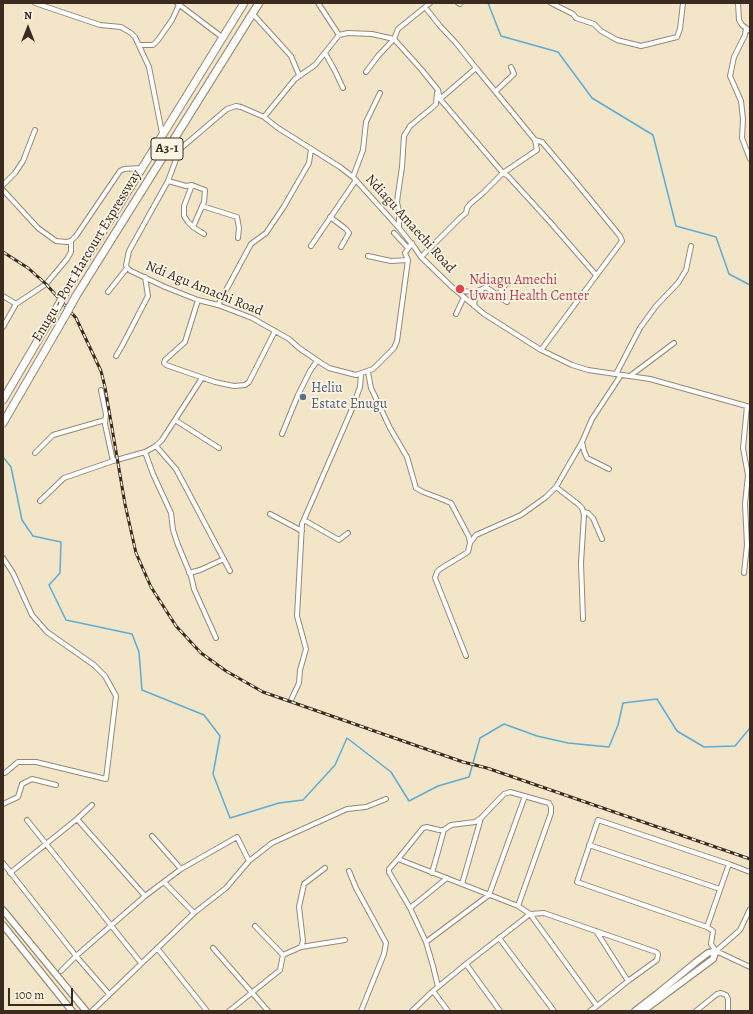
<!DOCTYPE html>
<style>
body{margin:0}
#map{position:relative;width:753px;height:1014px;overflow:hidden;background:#f3e5c8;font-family:Alegreya,serif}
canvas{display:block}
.frame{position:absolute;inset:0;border:4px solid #3b2a1e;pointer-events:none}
.north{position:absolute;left:8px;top:8px;width:40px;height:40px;-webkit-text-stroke:3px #fcf5e5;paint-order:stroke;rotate:0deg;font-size:11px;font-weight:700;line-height:16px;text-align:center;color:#3b2a1e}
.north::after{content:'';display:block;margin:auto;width:14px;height:18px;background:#3b2a1e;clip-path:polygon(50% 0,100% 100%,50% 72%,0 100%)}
.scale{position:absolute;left:8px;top:988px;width:65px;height:18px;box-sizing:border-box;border:2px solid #3b2a1e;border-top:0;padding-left:5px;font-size:12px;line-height:14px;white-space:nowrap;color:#3b2a1e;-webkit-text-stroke:3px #fcf5e5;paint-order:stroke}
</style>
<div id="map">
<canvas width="753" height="1014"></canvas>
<div class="frame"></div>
<div class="north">N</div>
<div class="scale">100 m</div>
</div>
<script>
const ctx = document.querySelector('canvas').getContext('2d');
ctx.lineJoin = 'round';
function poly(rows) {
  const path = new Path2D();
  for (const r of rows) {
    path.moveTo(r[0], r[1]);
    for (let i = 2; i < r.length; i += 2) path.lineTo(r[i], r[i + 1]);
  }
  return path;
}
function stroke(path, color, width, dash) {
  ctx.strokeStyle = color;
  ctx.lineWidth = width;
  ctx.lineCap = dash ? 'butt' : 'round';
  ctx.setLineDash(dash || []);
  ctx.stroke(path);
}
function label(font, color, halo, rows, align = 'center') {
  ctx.font = font + ' Alegreya,serif';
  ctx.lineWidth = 3.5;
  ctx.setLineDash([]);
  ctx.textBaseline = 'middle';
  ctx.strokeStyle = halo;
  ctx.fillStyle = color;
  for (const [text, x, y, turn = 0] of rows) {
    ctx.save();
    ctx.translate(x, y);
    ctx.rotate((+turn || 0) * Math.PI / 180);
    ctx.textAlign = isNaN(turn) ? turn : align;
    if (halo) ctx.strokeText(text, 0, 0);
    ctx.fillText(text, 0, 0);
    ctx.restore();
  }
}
stroke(poly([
 [488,3,501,36,558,52,592,98,653,135,676,226,716,237,729,274,750,285],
 [3,457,11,467,22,520,33,536,61,542,60,573,49,585,66,620,132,634,139,652,142,690,204,715,220,736,213,774,230,818,279,803,303,800,335,765,347,738,391,772,409,801,438,786,469,777,480,738,504,724,537,736,568,743,609,747,618,725,623,703,657,699,677,731,704,747,735,746,750,728]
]), '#5badd6', 1.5);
const street = poly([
 [35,3,100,25,121,27,131,33,135,37,149,67,162,133],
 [177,3,222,37],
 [318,3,339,35,348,33,372,34,394,39,421,69,438,90,440,99,503,173,508,176,550,222,596,275],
 [458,3,460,4],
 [551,3,573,14,576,18,594,24,601,31,617,40,641,46,677,37,680,29,683,3],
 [738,3,739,20,742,25,750,31],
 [425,7,440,26,456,43,476,68],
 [252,13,291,56,299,75],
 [746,28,745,35,734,57,730,76,741,101,743,119,742,138,750,159],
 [140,45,153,45,158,40,172,20,179,5],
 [325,53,335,71,343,88],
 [366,72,378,56,394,39,398,29,430,3],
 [496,91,514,74,511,67],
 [440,99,476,68,535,140,542,142,575,181,620,236,622,241,541,350],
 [264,117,295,79,315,65,339,35],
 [353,177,363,150,366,122,380,93],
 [168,181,186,186,192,185,184,206,184,216,188,222,193,227,204,234],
 [3,185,15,173,23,161,35,130],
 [192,185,205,190,204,202,193,227],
 [3,190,38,228,56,241,67,242,71,241,76,236,120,171,124,169,142,168],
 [202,206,237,217,239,228,238,238],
 [330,217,346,229,349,233,341,247],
 [399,228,399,212,397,202,398,194,402,167,404,136,410,126,433,107,436,104,437,93],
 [394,233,408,248],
 [412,243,405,253,408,260,397,341,394,348,373,369,356,375,329,368,321,363,299,348,289,339,252,318,218,305,198,300,165,287,131,271,127,268,126,265,129,251,168,181,180,149,227,109,236,106,241,107,264,117,278,128,340,167,353,177,399,228,415,248,421,257,452,287,484,314,541,350,572,365,588,370,650,379,750,407],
 [311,246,356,180],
 [368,256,391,261,408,260],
 [421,257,461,217,466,213,467,208,470,204,483,193,503,173,537,150,535,140],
 [486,287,489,282],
 [456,289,461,291,476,292,486,287,507,302],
 [108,292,127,268],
 [498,295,508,281],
 [3,296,16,304,46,284,67,259,71,252,71,241],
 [198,300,185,342,165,360,164,363,166,365,215,382,234,386,245,385,249,382,275,331],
 [218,305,251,244,266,233,283,208,309,163,311,149],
 [474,306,476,292],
 [456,314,464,297],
 [3,327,16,304],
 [116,356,122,346,148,296,145,277],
 [368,372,371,388,390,428,407,457,416,488,423,492,439,498,451,503,469,537,470,543,468,552,440,569,437,572,435,578,466,656],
 [616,374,640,328,656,306,678,283,686,270,691,246],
 [630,376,674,343],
 [202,378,162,440,156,446,145,452,153,474,171,513,173,530,178,545,191,576,194,589,216,638],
 [101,390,106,414,105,424,113,461],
 [175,420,219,448],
 [282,434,298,395,310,371,317,361],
 [582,442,584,451,587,458,609,469],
 [156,446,176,469,230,571],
 [35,453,53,435,105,420],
 [556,487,578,504,582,508,584,515,581,563,583,619],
 [40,501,64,478,113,461,145,452],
 [584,512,588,513,593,518,602,539],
 [270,514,302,531],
 [304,520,339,540,348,533],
 [470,543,476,535,521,515,546,497,556,487,582,442,592,419,621,375],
 [3,558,13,573,32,615,47,632,94,665,105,676,116,696,106,779,36,762,18,762,5,773,3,773],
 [189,573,200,570,224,559],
 [744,573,747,545,745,504,748,475,743,448,747,406],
 [291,700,299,683,300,670,306,649,297,616,302,524,352,409,360,387,361,374],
 [3,804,18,797,22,784,32,779,56,785],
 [77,819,145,896],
 [27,820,141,963],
 [152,836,181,869],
 [589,845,720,889],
 [398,859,389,869,389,872,410,908,426,942,433,966,438,987],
 [3,863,76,956,109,994],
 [729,864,707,927,577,882,598,820,729,864,750,872],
 [349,871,356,888,386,943,384,954,361,1011],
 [10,873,77,819,92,805],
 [432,873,444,830],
 [164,882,194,913],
 [462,884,481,818],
 [410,908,447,878],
 [255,926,283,955],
 [707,927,713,931,711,944,716,951,750,967],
 [596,931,628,981],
 [499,938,554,1011],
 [426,942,489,895,525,796],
 [301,947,345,940],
 [157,948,207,1011],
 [213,948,268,1011],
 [716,951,740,930,750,909],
 [466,964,530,914,518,906,398,859,423,828,427,827,439,830,444,830,451,825,475,822,481,818,504,794,510,792,549,803,551,807,551,813,518,906],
 [61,971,76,956,145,896,181,869,237,837,249,861],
 [433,991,448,1011],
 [92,1011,194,913,226,888,249,861,272,843,347,809,366,807,386,799],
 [229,1011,280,970,283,955,301,947,303,941,299,907,304,884,325,868],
 [412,1011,433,991,466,964,500,1011],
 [590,1011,597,1006,628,981,657,960,658,954,656,952,544,913,530,914,597,1006],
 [696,1011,717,994,721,993,726,995,728,999,728,1011]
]);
const secondary = poly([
 [3,910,86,1011],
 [3,925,72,1011],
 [635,1011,657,994,696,962,708,953,716,951],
 [643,1011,713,959,716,951]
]);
const highway = poly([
 [68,288,244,3],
 [76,296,259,3],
 [3,400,58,306],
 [3,423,65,316]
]);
stroke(street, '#978873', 6);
stroke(secondary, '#978873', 8);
stroke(highway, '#978873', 9);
stroke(street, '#fff', 4);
stroke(secondary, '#fff', 5.5);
stroke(highway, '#fff', 7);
const rail = poly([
 [3,252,28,268,46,284,76,318,101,371,105,387,125,504,136,553,151,587,176,626,201,653,226,671,263,692,463,762,487,768,750,859]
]);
stroke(rail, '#3b2a1e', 3);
stroke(rail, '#fcf5e5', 1.5, [4.5]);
const highwayBridge = poly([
 [58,306,68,288],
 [65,316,76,296]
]);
stroke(highwayBridge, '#978873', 9, []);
stroke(highwayBridge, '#fff', 7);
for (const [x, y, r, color] of [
 [460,289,5,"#e0444e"],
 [303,397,4,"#5c6f8a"]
]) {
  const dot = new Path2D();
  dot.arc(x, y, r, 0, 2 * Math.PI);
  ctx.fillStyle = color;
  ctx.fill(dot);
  stroke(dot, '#fcf5e5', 1.5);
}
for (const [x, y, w] of [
 [167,149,32]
]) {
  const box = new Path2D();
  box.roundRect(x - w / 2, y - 11, w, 22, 3);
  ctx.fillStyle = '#fcf5e5';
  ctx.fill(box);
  stroke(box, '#3b2a1e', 1);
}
label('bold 13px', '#3b2a1e', null, [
 ["A3-1",167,149]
]);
label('14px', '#3b2a1e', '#fcf5e5', [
 ["Ndiagu Amaechi Road",410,224,48],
 ["Enugu - Port Harcourt Expressway",87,256,-59],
 ["Ndi Agu Amachi Road",204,289,22]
]);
label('14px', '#be3a42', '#fcf5e5', [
 ["Ndiagu Amechi",469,281],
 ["Uwani Health Center",469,297]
], 'left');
label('14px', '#4e5e75', '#fcf5e5', [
 ["Heliu",311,389],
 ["Estate Enugu",311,405]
], 'left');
</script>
